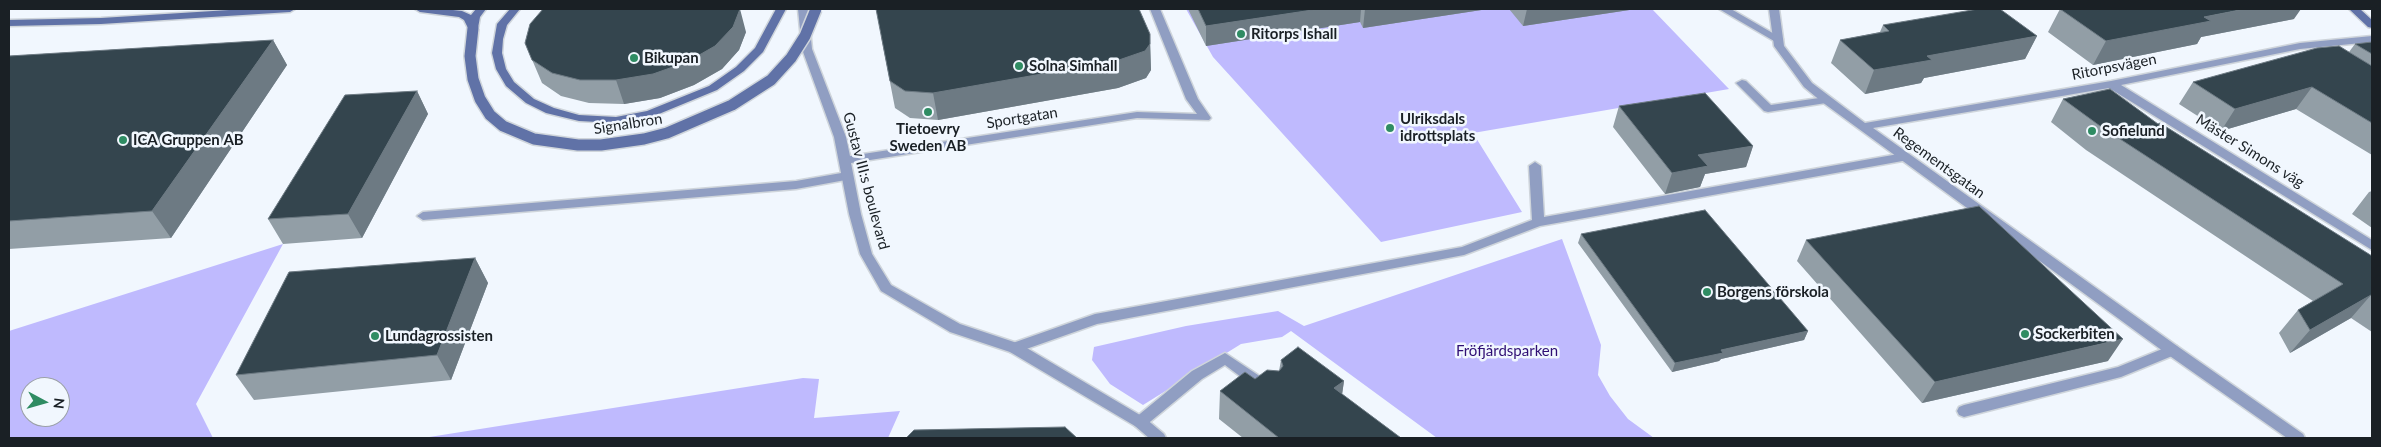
<!DOCTYPE html>
<meta charset="utf-8">
<style>
body{margin:0}
#map{position:relative;width:2381px;height:447px;overflow:hidden;background:#f1f7fe;font-family:Lato,sans-serif}
canvas{display:block}
.frame{position:absolute;inset:0;border:10px solid #1a2025;pointer-events:none}
.north{position:absolute;left:20px;top:377px;width:50px;height:50px;box-sizing:border-box;background:#f1f7fe;border:1px solid #9ba1a7;border-radius:50%;rotate:96deg;font-size:14px;font-weight:700;line-height:20px;text-align:center;color:#1a2025}
.north::after{content:'';display:block;margin:auto;width:18px;height:22px;background:#2f8c63;clip-path:polygon(50% 0,100% 100%,50% 72%,0 100%)}
</style>
<div id="map">
<canvas width="2381" height="447"></canvas>
<div class="frame"></div>
<div class="north">N</div>
</div>
<script>
const ctx = document.querySelector('canvas').getContext('2d');
ctx.lineJoin = 'round';
function paint(path, color) {
  ctx.fillStyle = color;
  ctx.fill(path, 'evenodd');
}
function poly(rows) {
  const path = new Path2D();
  for (const r of rows) {
    path.moveTo(r[0], r[1]);
    for (let i = 2; i < r.length; i += 2) path.lineTo(r[i], r[i + 1]);
  }
  return path;
}
function stroke(path, color, width, dash) {
  ctx.strokeStyle = color;
  ctx.lineWidth = width;
  ctx.lineCap = dash ? 'butt' : 'round';
  ctx.setLineDash(dash || []);
  ctx.stroke(path);
}
function label(font, color, halo, rows, align = 'center') {
  ctx.font = font + ' Lato,sans-serif';
  ctx.lineWidth = 5;
  ctx.setLineDash([]);
  ctx.textBaseline = 'middle';
  ctx.strokeStyle = halo;
  ctx.fillStyle = color;
  for (const [text, x, y, turn = 0] of rows) {
    ctx.save();
    ctx.translate(x, y);
    ctx.rotate((+turn || 0) * Math.PI / 180);
    ctx.textAlign = isNaN(turn) ? turn : align;
    if (halo) ctx.strokeText(text, 0, 0);
    ctx.fillText(text, 0, 0);
    ctx.restore();
  }
}
paint(poly([
 [1186,9,1652,9,1729,89,1473,133,1522,212,1381,242,1213,57],
 [1562,239,1601,345,1598,375,1610,396,1628,419,1654,438,1437,438,1291,331,1282,337,1241,344,1143,405,1110,384,1092,360,1094,347,1186,326,1278,311,1304,326],
 [283,244,196,404,213,438,9,438,9,331],
 [30,387,60,387,60,417,30,417],
 [803,378,819,379,814,418,900,411,888,438,423,438]
]), '#bfbafe');
const lane = poly([
 [1719,9,1731,9,1783,39,1778,42,1774,41,1719,9],
 [1742,80,1746,81,1771,105,1826,97,1832,100,1826,103,1768,112,1764,111,1736,83,1742,80],
 [1904,153,1908,154,1910,157,1908,160,1540,226,1464,255,1097,324,1015,353,1010,352,1008,348,1010,344,1095,314,1462,247,1532,220,1529,166,1535,162,1541,166,1544,217,1904,153],
 [847,172,853,176,851,179,796,189,423,220,417,216,423,212,796,181,847,172],
 [2172,345,2177,346,2179,350,2177,354,2121,377,1964,417,1959,415,1957,411,1959,407,1964,405,2118,367,2172,345],
 [1225,353,1267,381,1269,385,1267,389,1262,390,1257,389,1225,365,1202,379,1145,426,1140,428,1135,426,1133,422,1135,418,1192,371,1225,353]
]);
const street = poly([
 [798,9,808,9,812,49,846,137,850,156,1137,112,1197,114,1186,99,1150,9,1160,9,1198,99,1211,118,1209,120,1137,118,851,163,861,214,872,254,891,285,960,324,1020,344,1145,418,1164,434,1166,438,1149,438,1135,426,1010,352,950,332,881,291,860,254,849,214,834,137,802,49,798,9],
 [1769,9,1779,9,1784,46,1812,83,1865,123,2111,81,2300,43,2372,36,2372,42,2300,49,2121,85,2372,240,2372,250,2109,88,1873,128,2177,346,2303,434,2305,438,2287,438,2167,354,1822,102,1804,87,1774,46,1769,9]
]);
const secondary = poly([
 [245,9,295,9,290,12,101,24,9,26,9,20,101,18,245,9],
 [415,9,444,9,462,11,471,15,476,9,486,9,480,17,478,28,473,31,469,30,464,20,459,17,420,12,415,9],
 [510,9,520,9,507,25,503,39,502,53,506,69,514,82,534,99,554,108,579,115,616,117,647,111,709,86,736,67,755,48,776,9,786,9,763,52,744,71,717,90,654,116,616,123,579,121,546,113,526,103,506,86,496,69,492,53,497,24,510,9],
 [2349,9,2360,9,2372,20,2372,28,2368,27,2349,9]
]);
stroke(lane, '#cfd5db', 3);
stroke(street, '#cfd5db', 3);
stroke(secondary, '#cfd5db', 3);
paint(lane, '#909ec2');
paint(street, '#909ec2');
paint(secondary, '#6072a7');
const secondaryBridge = poly([
 [473,28,470,56,473,79,480,99,490,115,503,126,534,139,578,145,601,145,644,139,667,133,732,105,771,80,791,58,805,36,816,9]
]);
stroke(secondaryBridge, '#cfd5db', 14, []);
stroke(secondaryBridge, '#6072a7', 11);
paint(poly([
 [1188,9,1488,9,1363,28,1360,22,1206,46],
 [1509,9,1636,9,1523,26],
 [2060,9,2294,19,2201,37,2197,44,2093,65,2048,32],
 [1883,25,2037,36,2025,59,1924,78,1921,83,1865,94,1831,63,1840,40,1880,32],
 [746,32,739,50,722,69,694,85,660,98,624,104,589,103,561,96,542,83,525,43],
 [1150,34,1151,70,1146,78,1118,88,938,120,910,118,895,108,881,36],
 [273,40,287,65,171,238,9,249,9,56],
 [2372,42,2372,155,2296,109,2221,131,2179,104,2193,82,2349,52,2355,44],
 [417,91,428,114,362,238,283,244,268,219],
 [2063,99,2158,124,2372,256,2372,332,2351,318,2290,353,2279,333,2298,310,2313,301,2086,150,2051,122],
 [1619,106,1753,146,1746,167,1705,174,1700,187,1665,194,1613,127],
 [2372,191,2372,228,2352,214,2369,192],
 [1581,234,1808,331,1804,340,1721,359,1719,361,1672,372,1578,243],
 [1806,240,2108,361,1922,403,1797,261],
 [475,258,488,283,451,380,254,400,236,375],
 [1281,360,1344,381,1342,394,1401,438,1243,438,1219,419,1220,391,1279,371]
]), '#929ea6');
paint(poly([
 [740,9,746,32,739,50,722,69,694,85,660,98,624,104,616,80],
 [1319,9,1361,9,1360,22,1206,46,1206,26],
 [1365,9,1488,9,1363,28],
 [1527,9,1636,9,1523,26],
 [2245,9,2301,9,2294,19,2201,37,2197,44,2093,65,2106,41,2204,17],
 [2037,36,2025,59,1924,78,1921,83,1865,94,1874,70,1927,56],
 [273,40,287,65,171,238,152,211],
 [1150,44,1151,70,1146,78,1118,88,938,120,933,93],
 [2312,87,2296,109,2221,131,2235,109],
 [417,91,428,114,362,238,348,214],
 [1753,146,1746,167,1705,174,1700,187,1665,194,1672,173,1698,155],
 [475,258,488,283,451,380,437,355],
 [2371,295,2351,318,2290,353,2310,330],
 [1808,331,1804,340,1721,359,1719,361,1672,372,1675,363,1721,350],
 [2123,339,2108,361,1922,403,1935,382],
 [1344,381,1340,409,1334,388]
]), '#6d7a83');
const building = poly([
 [543,9,740,9,733,27,715,46,687,62,653,74,616,80,580,80,552,73,532,60,525,43,530,24,543,9],
 [876,9,1139,9,1150,34,1150,44,1145,51,1116,61,933,93,905,91,890,81,876,9],
 [1198,9,1319,9,1206,26,1198,9],
 [1978,9,2000,9,2037,36,1927,56,1932,60,1874,70,1840,40,1889,31,1883,25,1978,9],
 [2060,9,2245,9,2204,17,2211,21,2106,41,2060,9],
 [273,40,152,211,9,221,9,56,273,40],
 [2372,42,2372,54,2355,44,2372,42],
 [2339,46,2372,66,2372,123,2312,87,2235,109,2193,82,2317,48,2339,46],
 [2110,89,2158,124,2160,123,2372,256,2372,295,2371,295,2310,330,2298,310,2343,284,2100,126,2063,99,2110,89],
 [417,91,348,214,268,219,345,95,417,91],
 [1705,93,1753,146,1698,155,1708,166,1672,173,1619,106,1705,93],
 [1979,206,2123,339,1935,382,1806,240,1979,206],
 [1705,210,1808,331,1721,350,1723,353,1675,363,1581,234,1705,210],
 [475,258,437,355,236,375,289,272,475,258],
 [1298,347,1344,381,1334,388,1401,438,1279,438,1220,391,1245,372,1255,379,1267,370,1279,371,1283,366,1281,360,1298,347],
 [1065,427,1077,438,906,438,914,430,1065,427]
]);
paint(building, '#34454e');
stroke(building, '#6d7a83', 1);
for (const [x, y, r, color] of [
 [1241,34,5,"#2f8c63"],
 [634,58,5,"#2f8c63"],
 [1019,66,5,"#2f8c63"],
 [928,112,5,"#2f8c63"],
 [1390,128,5,"#2f8c63"],
 [2092,131,5,"#2f8c63"],
 [123,140,5,"#2f8c63"],
 [1707,292,5,"#2f8c63"],
 [2025,334,5,"#2f8c63"],
 [375,336,5,"#2f8c63"]
]) {
  const dot = new Path2D();
  dot.arc(x, y, r, 0, 2 * Math.PI);
  ctx.fillStyle = color;
  ctx.fill(dot);
  stroke(dot, '#f1f7fe', 2);
}
label('bold 15px', '#1a2025', '#f1f7fe', [
 ["Ritorps Ishall",1251,34],
 ["Bikupan",644,58],
 ["Solna Simhall",1029,66],
 ["Ulriksdals",1400,119],
 ["idrottsplats",1400,136],
 ["Tietoevry",928,129,"center"],
 ["Sweden AB",928,146,"center"],
 ["Sofielund",2102,131],
 ["ICA Gruppen AB",133,140],
 ["Borgens förskola",1717,292],
 ["Sockerbiten",2035,334],
 ["Lundagrossisten",385,336]
], 'left');
label('15px', '#1a2025', '#f1f7fe', [
 ["Ritorpsvägen",2114,67,-11],
 ["Sportgatan",1022,118,-9],
 ["Signalbron",628,124,-9],
 ["Mäster Simons väg",2250,151,32],
 ["Regementsgatan",1939,163,36],
 ["Gustav III:s boulevard",866,181,75]
]);
label('15px', '#2f0e74', '#f1f7fe', [
 ["Fröfjärdsparken",1507,351]
]);
</script>
